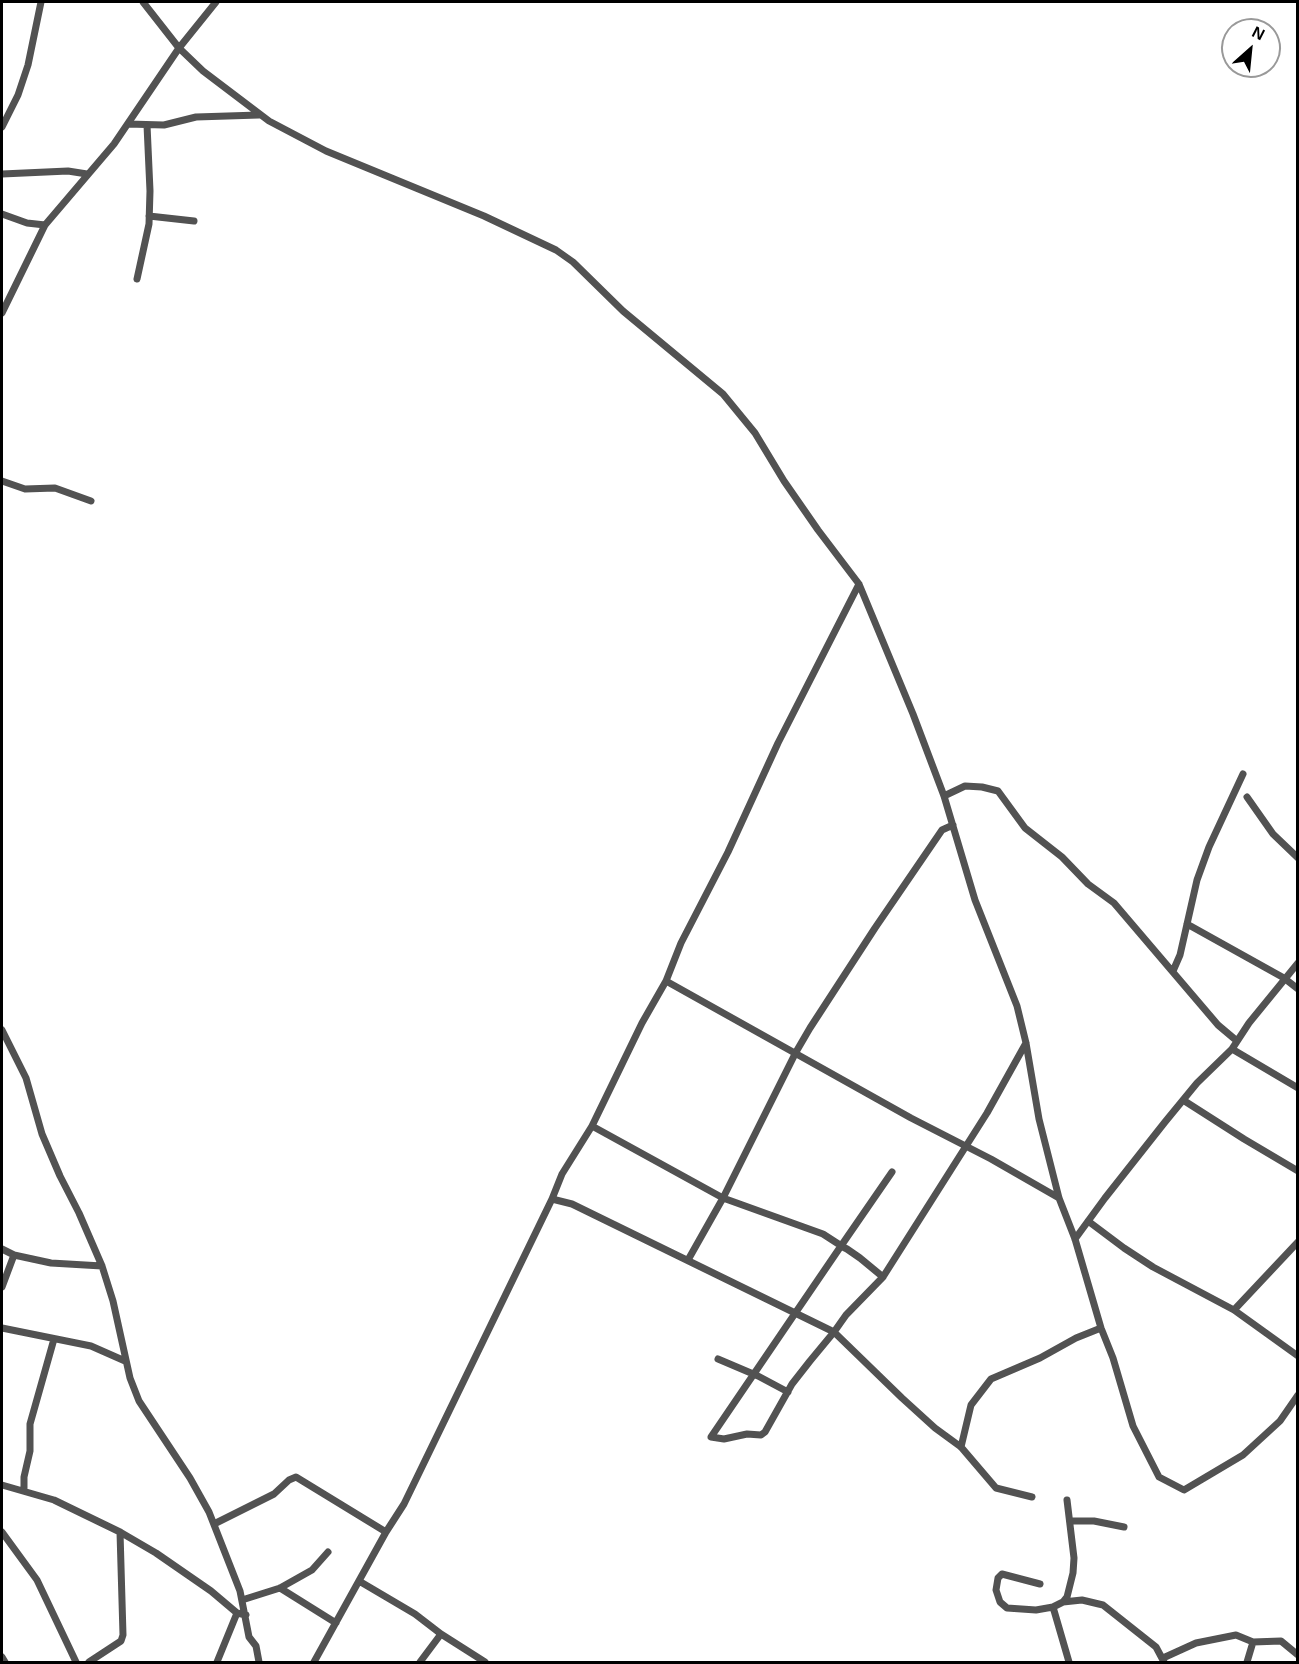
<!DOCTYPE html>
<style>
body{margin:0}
#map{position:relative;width:1299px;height:1664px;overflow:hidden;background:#fff;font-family:Helvetica,sans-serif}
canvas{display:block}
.frame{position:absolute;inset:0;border:3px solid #000;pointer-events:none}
.north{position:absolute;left:1221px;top:18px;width:60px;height:60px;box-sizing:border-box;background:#fff;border:2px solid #999;border-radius:50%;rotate:27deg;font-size:16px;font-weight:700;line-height:24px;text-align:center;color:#000}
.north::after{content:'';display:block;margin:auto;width:21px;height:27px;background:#000;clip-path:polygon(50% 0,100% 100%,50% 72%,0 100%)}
</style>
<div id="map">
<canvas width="1299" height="1664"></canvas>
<div class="frame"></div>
<div class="north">N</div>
</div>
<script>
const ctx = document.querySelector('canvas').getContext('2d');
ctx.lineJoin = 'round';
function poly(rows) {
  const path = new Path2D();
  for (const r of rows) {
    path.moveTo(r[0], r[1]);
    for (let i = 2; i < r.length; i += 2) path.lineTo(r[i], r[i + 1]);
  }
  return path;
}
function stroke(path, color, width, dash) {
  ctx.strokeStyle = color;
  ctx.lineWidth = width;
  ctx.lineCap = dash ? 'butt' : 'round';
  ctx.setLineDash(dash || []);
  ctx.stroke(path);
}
stroke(poly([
 [143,2,179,48,203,71,269,121,326,151,484,216,556,250,573,262,623,311,723,394,755,433,784,481,818,530,859,584,913,714,944,796,975,900,1017,1006,1026,1043,1039,1119,1059,1198,1075,1239,1101,1328,1113,1358,1133,1426,1159,1477,1184,1490,1243,1455,1280,1421,1298,1395],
 [128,124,164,125,196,117,259,115],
 [2,127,18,95,28,65,41,2],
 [2,174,68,171,87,174],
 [2,214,27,223,45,225],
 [149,216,194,221],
 [137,279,149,224,150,191,147,125],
 [2,313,45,225,114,144,179,48,216,2],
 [2,481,25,489,55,488,91,501],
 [859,584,778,743,728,852,681,943,666,981,642,1023,592,1126,723,1198,823,1234,840,1245,841,1246,847,1249,860,1258,883,1277,846,1315,834,1332,810,1361,792,1384,765,1432,761,1435,747,1434,724,1439,711,1437,796,1312,841,1246,892,1172],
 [944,796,965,786,982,787,998,791,1025,828,1062,857,1088,884,1114,903,1218,1025,1237,1041],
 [1247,797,1273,834,1298,858],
 [1187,924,1284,978,1298,989],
 [1173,971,1180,955,1197,880,1209,847,1243,774],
 [666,981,911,1118,991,1159,1059,1198],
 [2,1030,26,1078,42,1134,60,1176,79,1213,102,1266,113,1301,130,1378,139,1401,190,1478,209,1512,240,1591,249,1637,256,1646,259,1662],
 [1232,1049,1298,1088],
 [1183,1100,1244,1139,1298,1171],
 [592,1126,562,1174,552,1199,572,1204,834,1332,902,1398,935,1428,961,1447,996,1488,1032,1497],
 [1088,1221,1124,1248,1153,1267,1234,1310,1298,1356],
 [1075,1239,1105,1198,1165,1122,1197,1083,1232,1049,1249,1023,1298,963],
 [2,1249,14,1255,51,1263,102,1266],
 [688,1260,723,1198,796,1052,810,1028,875,928,942,830,953,825],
 [883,1277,987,1113,1026,1043],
 [2,1287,14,1255],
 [1234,1310,1298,1242],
 [2,1328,91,1346,125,1361],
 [718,1359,758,1376,788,1392],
 [961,1447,971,1405,991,1379,1040,1358,1076,1338,1101,1328],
 [2,1485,54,1500,120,1532,156,1553,211,1591,237,1613,246,1615],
 [24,1491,24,1477,30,1451,30,1424,54,1339],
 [1070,1521,1094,1521,1124,1527],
 [214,1524,274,1494,289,1480,296,1477,386,1532,314,1662],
 [2,1532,37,1580,76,1662],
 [386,1532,404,1504,552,1199],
 [359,1581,415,1614,441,1634,420,1662],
 [1040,1584,1002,1574,998,1578,996,1590,1000,1602,1007,1608,1036,1610,1053,1607,1063,1602,1067,1597,1073,1573,1074,1558,1067,1500],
 [280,1588,336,1623],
 [242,1600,280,1588,312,1570,328,1552],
 [1063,1602,1082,1600,1103,1605,1156,1647,1164,1662],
 [1053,1607,1069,1662],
 [441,1634,485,1662],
 [2,1657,5,1662],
 [1163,1658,1196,1643,1236,1635,1253,1642,1281,1641,1298,1655],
 [89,1662,121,1641,123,1635,120,1532],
 [217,1662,237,1613],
 [1247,1662,1253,1642]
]), '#525252', 7);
</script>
